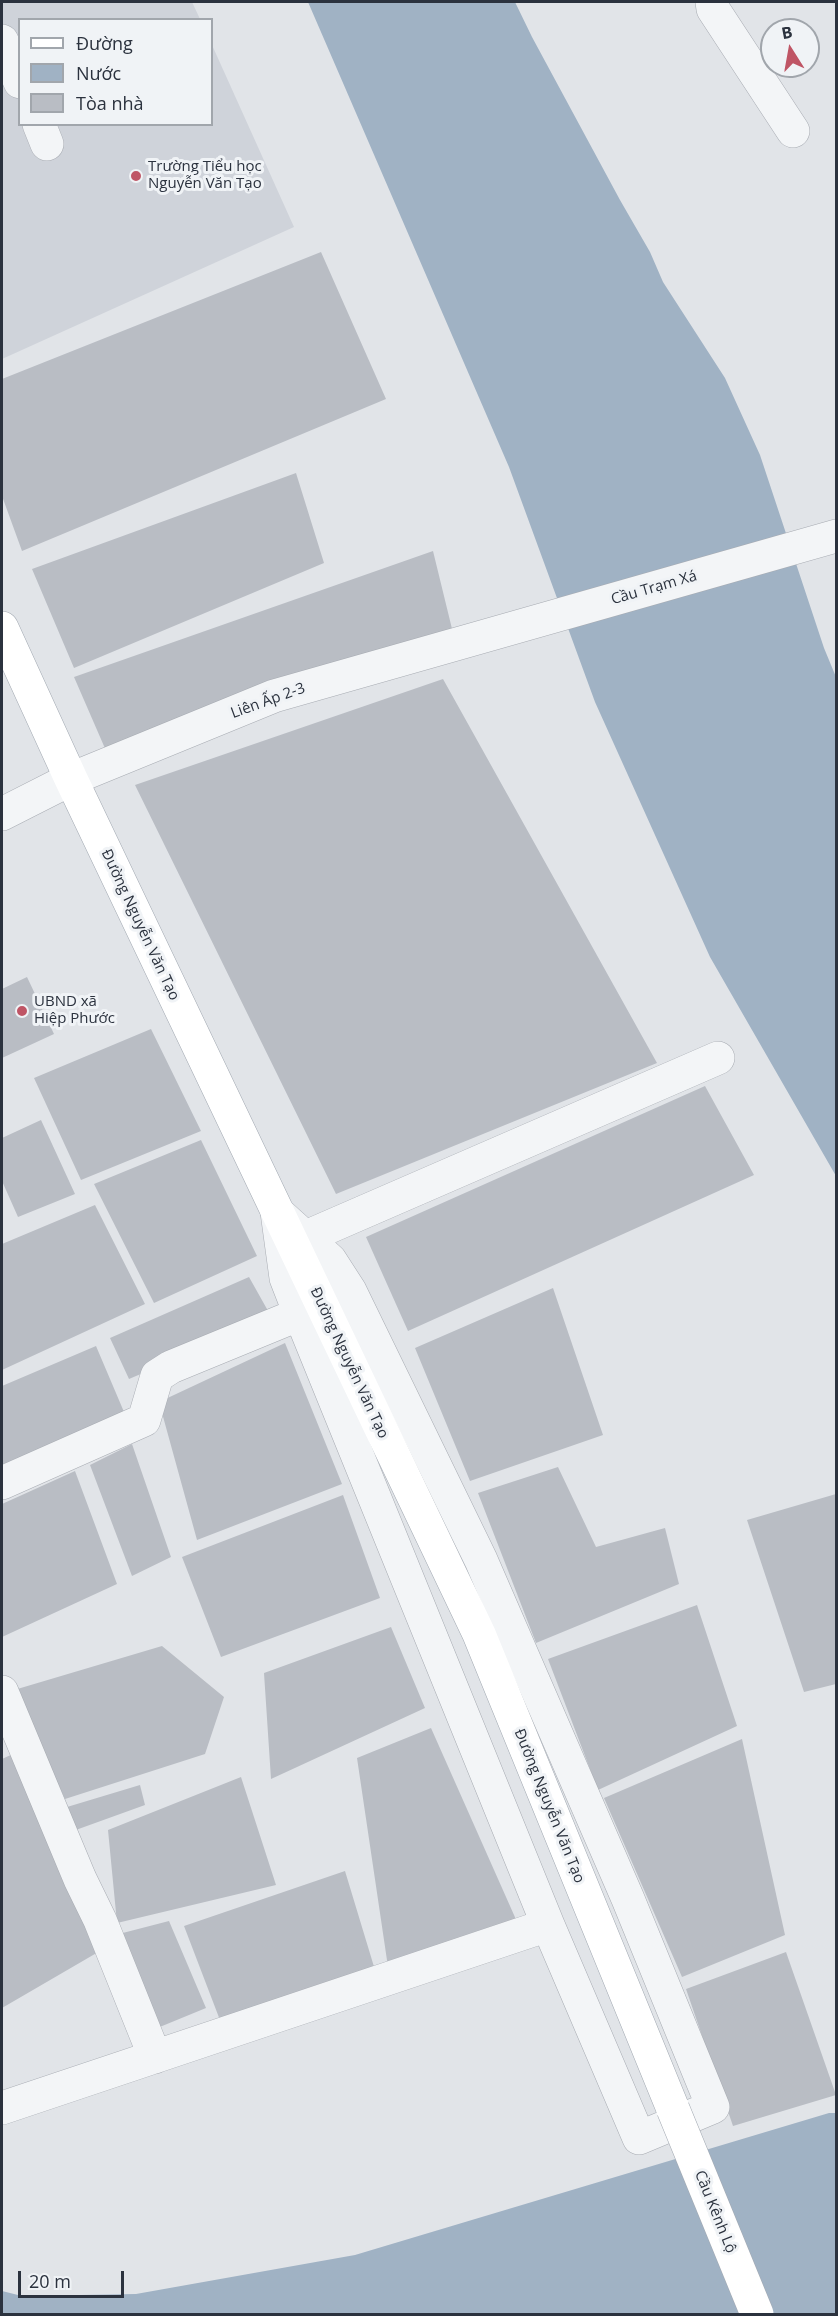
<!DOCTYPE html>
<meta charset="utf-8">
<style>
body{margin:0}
#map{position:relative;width:838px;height:2316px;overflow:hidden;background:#e1e4e8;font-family:"Open Sans",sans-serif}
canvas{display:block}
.frame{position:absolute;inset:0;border:3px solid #2b323e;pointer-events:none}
.legend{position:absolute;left:18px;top:18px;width:195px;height:108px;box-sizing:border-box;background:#f0f3f6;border:2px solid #a1a6ac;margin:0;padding:8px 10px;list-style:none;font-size:18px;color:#2b323e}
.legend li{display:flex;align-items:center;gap:12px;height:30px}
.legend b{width:30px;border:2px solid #a1a6ac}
.north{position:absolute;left:760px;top:18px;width:60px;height:60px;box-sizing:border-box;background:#f0f3f6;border:2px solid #a1a6ac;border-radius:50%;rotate:349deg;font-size:16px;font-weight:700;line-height:24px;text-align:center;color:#2b323e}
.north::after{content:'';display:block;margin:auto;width:21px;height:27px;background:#bf5565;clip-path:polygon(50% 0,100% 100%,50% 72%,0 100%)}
.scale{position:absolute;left:18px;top:2271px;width:106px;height:27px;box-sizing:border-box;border:3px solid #2b323e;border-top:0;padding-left:8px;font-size:18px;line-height:21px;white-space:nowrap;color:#2b323e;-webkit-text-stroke:4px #f0f3f6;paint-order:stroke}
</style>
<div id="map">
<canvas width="838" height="2316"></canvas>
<div class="frame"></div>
<ul class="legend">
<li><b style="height:8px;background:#fff"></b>Đường</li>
<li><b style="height:16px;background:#a0b2c4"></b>Nước</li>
<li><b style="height:16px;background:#b9bdc4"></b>Tòa nhà</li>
</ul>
<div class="north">B</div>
<div class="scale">20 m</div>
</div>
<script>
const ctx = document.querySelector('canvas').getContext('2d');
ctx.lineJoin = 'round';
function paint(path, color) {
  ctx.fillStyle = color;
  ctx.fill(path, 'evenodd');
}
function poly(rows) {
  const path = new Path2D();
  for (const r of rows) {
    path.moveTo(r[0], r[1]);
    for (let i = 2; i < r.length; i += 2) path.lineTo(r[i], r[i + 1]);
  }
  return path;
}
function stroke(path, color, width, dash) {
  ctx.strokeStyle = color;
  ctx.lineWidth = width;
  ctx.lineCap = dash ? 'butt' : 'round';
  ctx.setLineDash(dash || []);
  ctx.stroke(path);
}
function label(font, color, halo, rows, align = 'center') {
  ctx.font = font + ' "Open Sans",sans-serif';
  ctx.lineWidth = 6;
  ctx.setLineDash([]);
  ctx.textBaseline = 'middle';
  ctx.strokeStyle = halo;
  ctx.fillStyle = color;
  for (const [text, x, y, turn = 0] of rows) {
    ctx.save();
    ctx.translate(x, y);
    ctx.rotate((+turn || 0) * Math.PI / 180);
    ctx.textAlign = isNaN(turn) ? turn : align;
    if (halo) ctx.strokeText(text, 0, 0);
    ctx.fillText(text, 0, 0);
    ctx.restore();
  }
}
paint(poly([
 [2,2,192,2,200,19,20,20,20,124,212,124,212,45,294,227,2,359]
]), '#cfd3da');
paint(poly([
 [308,2,515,2,532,37,620,200,650,252,663,282,725,378,760,455,824,648,836,677,836,1176,710,957,595,702,509,467],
 [829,2113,836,2113,836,2314,2,2314,2,2291,22,2296,136,2294,355,2255]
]), '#a0b2c4');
paint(poly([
 [321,252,386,399,22,551,2,496,2,379],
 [296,473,324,563,74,668,32,569],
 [433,551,454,637,107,753,74,677],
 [443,679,657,1063,336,1194,135,785],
 [27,977,54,1034,2,1058,2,989],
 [151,1029,201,1131,81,1180,34,1078],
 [705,1086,754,1175,408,1331,366,1237],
 [41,1120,75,1194,18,1217,2,1181,2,1138],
 [201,1140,257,1256,154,1303,94,1184],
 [95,1205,145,1304,2,1370,2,1244],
 [249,1277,272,1318,129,1379,110,1338],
 [553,1288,603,1435,470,1481,415,1348],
 [285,1343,342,1484,197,1540,159,1402],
 [96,1346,127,1419,2,1475,2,1386],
 [132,1444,171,1557,132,1576,90,1465],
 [558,1467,596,1547,665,1528,679,1584,536,1643,478,1493],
 [75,1471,117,1584,2,1637,2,1504],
 [836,1494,836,1684,804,1692,747,1520],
 [343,1495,380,1598,221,1657,182,1557],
 [697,1605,737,1726,598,1790,548,1659],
 [391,1627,425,1708,271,1779,264,1673],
 [162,1646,224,1697,205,1754,65,1799,14,1690],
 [431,1728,518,1924,388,1967,357,1758],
 [742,1739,785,1935,682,1977,604,1798],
 [15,1753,100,1951,2,2008,2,1759],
 [241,1777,276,1885,117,1923,108,1830],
 [140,1785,145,1805,73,1831,67,1807],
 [345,1871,375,1970,223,2028,184,1926],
 [169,1921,206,2008,150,2031,115,1935],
 [786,1952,836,2095,733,2126,686,1989]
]), '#b9bdc4');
const minor = poly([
 [712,2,713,9,793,131],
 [2,41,20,82],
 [39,124,47,144],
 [2,814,71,779,274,696,836,536],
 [277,1212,330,1260,350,1291,481,1560,628,1899,713,2107,639,2138,548,1925,300,1314,286,1278,277,1212],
 [306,1237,718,1058],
 [2,1483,144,1420,157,1376,171,1367,300,1314],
 [2,1692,80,1879,100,1920,155,2057],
 [2,2108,548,1925]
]);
const major = poly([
 [2,628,71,779,479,1634,673,2109]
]);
stroke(minor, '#a7abb2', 34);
stroke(major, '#a2a9b2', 34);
stroke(minor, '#f3f5f7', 33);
stroke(major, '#fff', 33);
const majorBridge = poly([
 [673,2109,757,2314]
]);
stroke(majorBridge, '#a2a9b2', 34, []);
stroke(majorBridge, '#fff', 33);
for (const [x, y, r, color] of [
 [136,176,6,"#bf5565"],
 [22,1011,6,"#bf5565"]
]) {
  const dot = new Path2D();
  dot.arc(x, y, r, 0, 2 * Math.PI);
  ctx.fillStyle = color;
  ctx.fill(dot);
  stroke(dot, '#f0f3f6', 2);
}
label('15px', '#2b323e', '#f0f3f6', [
 ["Trường Tiểu học",148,167],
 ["Nguyễn Văn Tạo",148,184],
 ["UBND xã",34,1002],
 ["Hiệp Phước",34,1019]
], 'left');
label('15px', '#2b323e', '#f0f3f6', [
 ["Cầu Trạm Xá",654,588,-16],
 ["Liên Ấp 2-3",268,701,-20],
 ["Đường Nguyễn Văn Tạo",140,925,65],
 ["Đường Nguyễn Văn Tạo",349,1363,65],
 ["Đường Nguyễn Văn Tạo",549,1806,68],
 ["Cầu Kênh Lộ",715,2212,68]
]);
</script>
